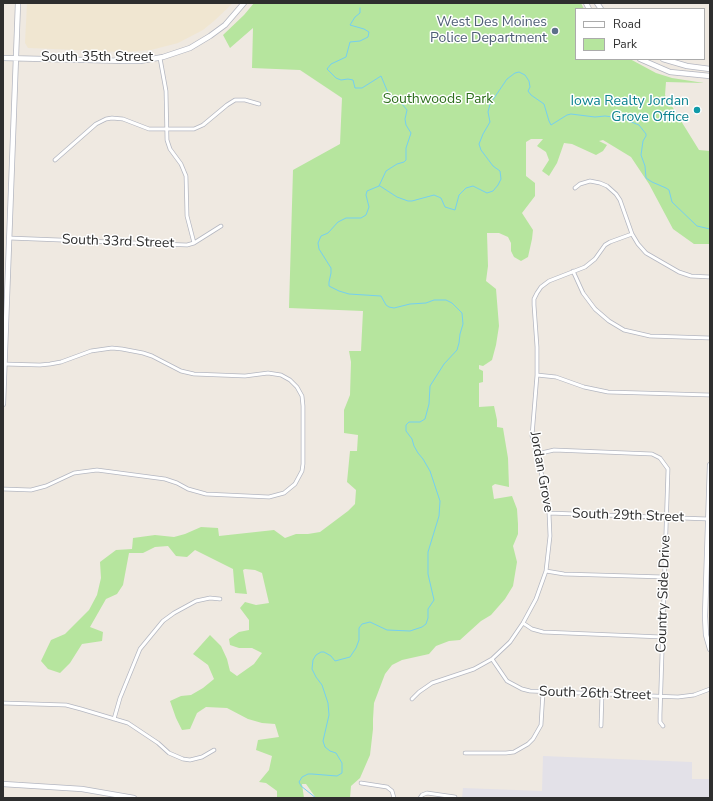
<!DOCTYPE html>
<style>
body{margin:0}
#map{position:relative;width:713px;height:801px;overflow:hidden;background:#efe9e1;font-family:"Nunito Sans",sans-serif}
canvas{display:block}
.frame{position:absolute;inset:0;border:4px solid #2e2e2e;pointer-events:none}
.legend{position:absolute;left:575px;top:8px;width:130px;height:52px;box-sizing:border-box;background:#fff;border:1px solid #ababab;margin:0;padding:5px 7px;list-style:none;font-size:12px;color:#2e2e2e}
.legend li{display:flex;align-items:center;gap:8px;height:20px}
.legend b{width:20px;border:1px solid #ababab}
</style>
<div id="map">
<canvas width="713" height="801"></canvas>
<div class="frame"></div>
<ul class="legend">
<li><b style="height:5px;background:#fff"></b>Road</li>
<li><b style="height:11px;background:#b6e59e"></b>Park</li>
</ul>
</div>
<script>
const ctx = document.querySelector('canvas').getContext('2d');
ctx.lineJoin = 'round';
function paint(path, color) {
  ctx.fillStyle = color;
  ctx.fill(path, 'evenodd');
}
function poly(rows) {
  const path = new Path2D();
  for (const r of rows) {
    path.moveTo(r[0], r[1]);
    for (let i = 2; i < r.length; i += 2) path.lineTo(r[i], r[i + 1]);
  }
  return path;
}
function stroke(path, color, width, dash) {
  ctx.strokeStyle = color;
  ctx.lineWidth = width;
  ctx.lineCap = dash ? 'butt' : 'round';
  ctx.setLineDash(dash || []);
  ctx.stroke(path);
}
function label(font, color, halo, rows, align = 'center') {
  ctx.font = font + ' "Nunito Sans",sans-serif';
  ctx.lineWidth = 3;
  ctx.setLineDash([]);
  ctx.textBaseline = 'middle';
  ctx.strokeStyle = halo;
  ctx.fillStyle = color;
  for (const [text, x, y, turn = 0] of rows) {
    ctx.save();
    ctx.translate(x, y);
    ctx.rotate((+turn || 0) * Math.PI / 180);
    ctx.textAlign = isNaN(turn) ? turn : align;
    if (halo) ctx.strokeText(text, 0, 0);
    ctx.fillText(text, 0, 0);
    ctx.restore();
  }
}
paint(poly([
 [543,756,692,762,692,779,710,779,710,798,462,798,463,788,542,791]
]), '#e3e1e8');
paint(poly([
 [27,3,233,3,214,21,203,30,178,43,151,50,123,52,28,48,25,43]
]), '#f0e6d1');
paint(poly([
 [254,3,581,3,584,9,576,9,576,59,630,59,656,73,672,78,704,83,666,82,665,95,699,150,710,151,709,244,694,244,673,229,649,184,631,157,603,140,599,141,607,145,603,151,596,155,572,144,564,143,557,163,549,176,542,171,549,160,546,152,537,146,543,139,531,139,526,142,526,176,535,183,535,196,522,213,533,230,532,239,528,257,521,261,514,257,511,251,511,243,508,237,499,233,487,233,488,266,486,281,496,289,499,326,496,345,492,360,483,366,479,365,479,369,483,371,483,382,479,383,479,407,494,406,497,420,497,427,503,428,508,458,509,487,495,484,492,486,494,499,512,496,517,509,518,524,518,534,513,546,517,562,513,586,505,599,491,615,481,621,460,640,449,641,436,646,429,654,402,660,392,665,385,674,374,703,373,719,373,729,370,755,360,778,351,786,350,798,316,798,306,784,302,784,304,798,277,798,277,791,266,783,259,782,269,770,272,756,256,750,258,740,279,737,275,724,262,723,248,719,227,708,206,707,197,713,190,729,182,730,176,718,170,701,181,696,191,695,203,688,214,679,208,665,193,654,210,635,221,646,227,659,230,671,237,676,254,664,262,653,252,648,239,648,230,645,229,639,239,632,249,630,249,620,240,608,245,602,256,605,269,603,262,573,255,570,245,569,243,570,247,594,235,593,233,569,195,550,187,557,176,556,168,546,155,547,143,553,129,553,123,585,117,594,106,599,90,627,103,632,102,641,82,644,70,663,60,673,48,669,41,661,51,640,65,634,89,610,97,595,101,578,100,562,116,550,132,549,133,538,155,535,174,537,185,534,201,527,218,528,219,536,274,530,285,538,296,534,308,534,320,532,348,511,355,504,356,490,347,482,350,451,357,451,358,435,344,433,344,410,350,395,351,362,349,351,361,351,363,311,289,308,293,170,340,144,342,98,300,70,252,68,253,28,230,48,223,35,244,15]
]), '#b6e59e');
stroke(poly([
 [360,8,360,13,355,17,350,25,364,29,369,32,368,37,360,41,350,42,346,57,331,64,327,69,336,78,341,80,348,79,353,80,355,88,362,88,381,76,389,95,397,98,407,110,405,119,406,125,411,133,406,148,406,160,404,162,397,164,386,171,379,186],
 [380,186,397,197,408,201,412,201,434,195,441,198,445,207,455,210,459,195,466,188,473,186,487,193,493,191,498,185,501,179,500,171,493,166,481,150,479,144,483,134,490,122,488,112,490,104,507,79,515,73,519,72,525,75,529,81,530,87,528,91,531,95,544,104,549,121,551,125,567,115,571,114,595,117,605,116,621,118,639,125,646,134,646,136,643,141,641,155,645,166,646,178,652,182,666,188,669,190,672,202,697,226,710,229],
 [316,798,301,786,299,782,302,777,308,774,312,774,337,776,342,773,342,763,336,753,330,751,325,747,323,741,329,715,328,703,322,685,316,677,312,669,313,660,316,655,321,652,324,652,331,656,335,661,350,657,356,648,359,640,359,628,362,624,370,622,387,630,410,631,422,627,426,624,428,618,428,609,434,600,428,574,428,552,439,516,440,501,430,471,423,459,418,453,414,446,412,439,406,431,406,425,409,422,420,422,425,419,429,404,430,386,444,364,457,350,459,343,460,334,463,324,462,313,452,303,446,300,434,300,426,303,410,304,394,308,389,307,386,305,381,296,349,294,339,291,329,286,329,282,331,273,331,268,319,249,318,243,321,236,328,233,338,222,346,218,361,218,366,215,369,207,366,195,367,191,379,186]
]), '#75cff0', 1);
const street = poly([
 [160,58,166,91,167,140,170,149,181,164,186,176,187,216,194,243],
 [55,160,96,124,106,119,112,118,123,119,149,129,194,129,203,125,227,105,235,100,245,100,259,104],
 [575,188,580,184,590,181,600,183,607,186,616,194,620,200,632,234,638,244,646,253,679,272,691,276,710,277],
 [9,238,187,245,194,243,221,226],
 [573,271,583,293,595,309,609,321,624,330,650,336,710,338],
 [537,375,556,377,584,387,608,392,710,395],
 [537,454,554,450,652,454,660,458,668,469,660,715,660,722,663,726],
 [3,489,31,490,46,486,74,473,97,470,165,479,177,483,188,489,206,494,269,497,284,493,295,484,302,471,303,464,303,406,302,396,297,387,290,380,281,375,268,373,245,376,194,374,181,371,152,356,143,353,122,349,112,348,91,351,61,362,50,364,40,365,4,364],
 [549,513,708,519],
 [546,571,564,574,664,577],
 [523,623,532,629,543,632,662,637],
 [492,659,507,681,522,689,530,691,678,697,694,695,710,689],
 [412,699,419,692,432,683,474,669,492,659,510,642,523,623,536,599,546,571,550,536,549,513,544,484,532,436,537,375,537,347,534,305,534,299,537,293,541,287,549,281,585,267,595,259,605,245,610,242,632,234],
 [3,703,66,705,81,709,128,723,158,743,169,753,183,759,190,760,202,757,214,750],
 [114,719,120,698,140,649,163,621,174,613,196,601,210,598,220,599],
 [601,726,602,694],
 [465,753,506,753,514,752,528,744,533,739,541,725,543,692],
 [361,783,387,787,392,791,394,798],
 [420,798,422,795,427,793,455,797]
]);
const secondary = poly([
 [586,3,589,9],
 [597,3,601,9],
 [3,58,127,61,140,61,163,57,190,48,210,36,225,25,244,3],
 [640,59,670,72,710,76],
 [663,59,687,66,710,69],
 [3,404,18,3],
 [710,465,705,616,706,635,710,649],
 [3,784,82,789,134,798]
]);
stroke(street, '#b4b7c1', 4.5);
stroke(secondary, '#b4b7c1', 6);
stroke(street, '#fff', 3);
stroke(secondary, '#fff', 4.5);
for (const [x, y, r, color] of [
 [555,31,4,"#5c6f8a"],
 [697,110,4,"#0f9aa8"]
]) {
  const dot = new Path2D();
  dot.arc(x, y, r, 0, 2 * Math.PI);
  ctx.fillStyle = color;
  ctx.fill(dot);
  stroke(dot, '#fff', 1.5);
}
label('14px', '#4e5e75', '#fff', [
 ["West Des Moines",547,23],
 ["Police Department",547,39]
], 'right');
label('14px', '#2e2e2e', '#fff', [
 ["South 35th Street",97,58],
 ["South 33rd Street",118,242,2],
 ["Jordan Grove",541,472,80],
 ["South 29th Street",628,516,2],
 ["Country Side Drive",664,594,-88],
 ["South 26th Street",595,694,2]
]);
label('14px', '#2c6e1b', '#fff', [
 ["Southwoods Park",438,100]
]);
label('14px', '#0d838f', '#fff', [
 ["Iowa Realty Jordan",689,102],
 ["Grove Office",689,118]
], 'right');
</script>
